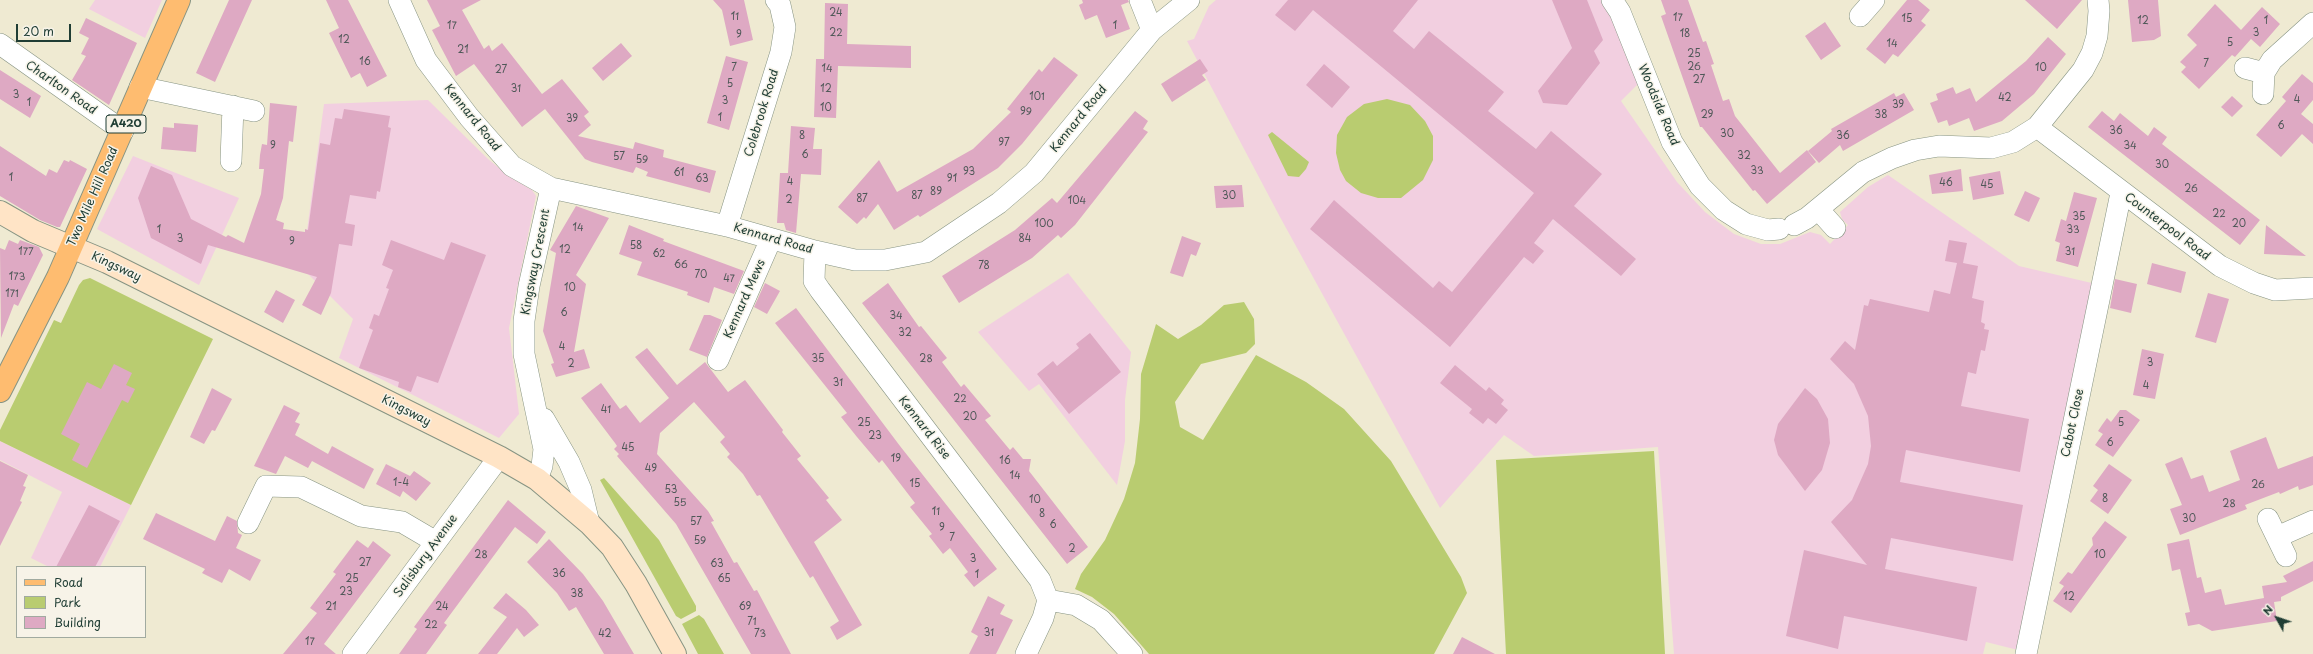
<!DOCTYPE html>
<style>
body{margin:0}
#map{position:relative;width:2313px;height:654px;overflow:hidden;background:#efead2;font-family:"Playpen Sans",sans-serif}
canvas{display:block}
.legend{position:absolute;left:16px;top:566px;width:130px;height:72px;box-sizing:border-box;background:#f7f3e8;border:1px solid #a1aaa0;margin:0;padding:5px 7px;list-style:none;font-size:12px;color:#1f3d34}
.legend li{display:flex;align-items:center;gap:8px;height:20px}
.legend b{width:20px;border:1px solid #a1aaa0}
.north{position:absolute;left:2257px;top:598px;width:40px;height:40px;-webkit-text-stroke:3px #f7f3e8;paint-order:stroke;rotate:310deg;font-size:11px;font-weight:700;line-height:16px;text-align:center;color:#1f3d34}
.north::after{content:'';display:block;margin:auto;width:14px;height:18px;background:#1f3d34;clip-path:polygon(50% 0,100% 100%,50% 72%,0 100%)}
.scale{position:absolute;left:16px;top:24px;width:55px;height:18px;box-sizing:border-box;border:2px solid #1f3d34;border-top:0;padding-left:5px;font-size:12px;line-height:14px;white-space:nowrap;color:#1f3d34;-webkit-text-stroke:3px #f7f3e8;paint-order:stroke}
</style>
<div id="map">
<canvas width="2313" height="654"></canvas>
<ul class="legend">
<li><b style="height:5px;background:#febc70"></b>Road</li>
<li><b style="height:11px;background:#b9cc70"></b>Park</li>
<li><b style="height:11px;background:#dea9c3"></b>Building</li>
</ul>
<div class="north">N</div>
<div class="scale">20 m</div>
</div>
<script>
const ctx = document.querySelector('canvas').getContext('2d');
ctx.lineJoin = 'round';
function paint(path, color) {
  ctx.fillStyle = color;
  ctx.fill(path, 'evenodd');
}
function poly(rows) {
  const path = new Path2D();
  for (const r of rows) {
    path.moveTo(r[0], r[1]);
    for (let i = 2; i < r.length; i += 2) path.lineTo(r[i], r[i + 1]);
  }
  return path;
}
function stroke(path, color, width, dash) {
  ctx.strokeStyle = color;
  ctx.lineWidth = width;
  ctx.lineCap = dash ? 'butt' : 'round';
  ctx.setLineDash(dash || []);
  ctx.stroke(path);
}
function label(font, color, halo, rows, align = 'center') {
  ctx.font = font + ' "Playpen Sans",sans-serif';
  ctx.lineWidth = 3;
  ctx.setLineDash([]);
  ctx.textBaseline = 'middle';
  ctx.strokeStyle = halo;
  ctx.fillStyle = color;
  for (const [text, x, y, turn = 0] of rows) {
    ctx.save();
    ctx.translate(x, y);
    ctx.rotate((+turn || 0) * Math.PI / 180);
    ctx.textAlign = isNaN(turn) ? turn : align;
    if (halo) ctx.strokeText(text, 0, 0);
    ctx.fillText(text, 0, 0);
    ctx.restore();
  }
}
paint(poly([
 [95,0,162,0,145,38,89,9],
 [1216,0,1604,0,1638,84,1621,101,1677,182,1705,212,1734,234,1761,244,1780,244,1810,232,1821,235,1830,244,1848,225,1842,219,1840,212,1868,187,1888,175,2019,266,2096,284,2018,650,1986,642,1983,654,1674,654,1658,447,1534,456,1504,435,1440,508,1280,217,1187,41,1194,39,1209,6],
 [428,100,488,159,510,177,532,190,536,196,509,328,519,414,499,438,339,358,353,319,302,268,324,104],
 [133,156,239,198,199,285,97,229],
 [1068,273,1131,352,1125,400,1125,441,1117,485,1039,384,1029,391,978,332],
 [0,441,131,505,100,567,49,567,31,558,62,492,0,460]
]), '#f2cfe0');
paint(poly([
 [1387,99,1410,105,1425,121,1433,136,1433,160,1423,180,1401,198,1378,198,1361,193,1346,181,1340,170,1336,153,1337,135,1347,117,1364,104],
 [1272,132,1309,162,1306,169,1299,177,1288,176,1268,135],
 [90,278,213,339,131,505,0,441,0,430,54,320,61,323,79,285,83,280],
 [1244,302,1254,319,1255,344,1246,353,1201,364,1175,402,1180,427,1203,440,1256,355,1306,382,1344,409,1391,461,1461,577,1467,593,1434,654,1149,654,1114,614,1092,597,1075,589,1081,574,1105,540,1124,499,1135,463,1140,419,1141,374,1156,324,1178,339,1201,325,1224,305],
 [1654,451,1665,654,1506,654,1496,460],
 [604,478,659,540,696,606,696,611,681,619,676,616,600,480],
 [699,615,704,619,724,654,698,654,682,624]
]), '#b9cc70');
paint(poly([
 [229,0,252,0,215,82,196,73],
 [326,0,348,0,387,76,367,87,360,73,351,78,329,33,339,28],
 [427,0,481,0,462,10,484,49,489,45,492,51,502,43,542,94,562,79,589,112,584,116,591,125,578,136,633,149,635,142,664,150,663,157,716,171,710,193,646,176,648,172,636,167,633,173,592,162,585,159,545,109,522,127,474,64,456,76,432,30,440,26],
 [713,0,744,0,753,40,730,46,722,10],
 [1082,0,1128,0,1129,2,1121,5,1130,29,1106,38,1097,15,1085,20,1079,5,1083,3],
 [1288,0,1418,0,1393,31,1414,49,1429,31,1504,92,1488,111,1536,149,1551,131,1602,174,1574,206,1636,259,1621,276,1553,219,1534,243,1544,251,1533,264,1524,257,1450,347,1310,229,1334,200,1433,288,1439,281,1452,292,1534,193,1313,10,1295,31,1275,15],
 [1552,0,1587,0,1603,40,1594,51,1600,63,1567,105,1543,103,1538,91,1572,48],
 [1661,0,1688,0,1703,42,1706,41,1714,64,1711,65,1723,101,1729,99,1735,116,1780,173,1807,150,1816,162,1767,204,1755,190,1753,191,1702,127,1700,127,1661,16,1666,14],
 [1907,0,1918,0,1930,10,1921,21,1926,25,1898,57,1893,54,1885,64,1866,49],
 [2025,0,2082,0,2057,29],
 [2128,0,2158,0,2161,36,2154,40,2132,42],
 [825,3,848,4,847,44,911,46,911,68,838,66,836,118,814,117,816,59,824,59],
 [2215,4,2241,30,2262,7,2280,24,2260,47,2251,39,2235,57,2232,55,2199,89,2181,72,2186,67,2180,62,2197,45,2187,35],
 [86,18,137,43,109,105,72,80,86,56,81,54,89,38,79,33],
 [1825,22,1841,46,1821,60,1805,36],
 [2048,37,2066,54,2034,94,2002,121,1974,131,1969,118,1949,126,1947,120,1938,123,1930,103,1938,100,1936,94,1953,87,1956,94,1970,88,1976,102,2026,61],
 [621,43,632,56,603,81,592,68],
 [726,56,748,62,729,130,707,123],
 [1054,57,1078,75,1022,144,998,168,920,217,918,215,894,230,878,204,866,219,864,217,857,224,838,207,879,160,897,192,973,149,1011,112,1007,109,1039,69,1042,72],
 [1200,59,1208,71,1202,75,1206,80,1172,102,1161,84],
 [1324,64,1350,87,1332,108,1306,85],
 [0,70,41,96,30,118,0,99],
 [2302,74,2313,83,2313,100,2301,114,2313,124,2313,144,2302,134,2281,157,2256,135,2286,101,2282,97],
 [1894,93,1896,97,1904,93,1914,110,1843,151,1840,145,1819,163,1808,151,1832,131,1831,129],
 [2232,96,2243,106,2232,117,2221,107],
 [270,103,297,106,293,142,289,141,283,198,276,220,284,223,283,229,305,232,305,229,308,230,320,143,330,145,335,118,342,119,344,109,390,116,388,127,391,128,380,192,377,191,376,199,350,195,345,223,355,225,352,246,339,244,331,293,321,315,302,305,317,277,208,245,201,264,151,238,138,198,151,166,172,175,191,219,226,237,228,235,244,243,261,194,264,169,259,169,260,155,262,144,267,145],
 [1135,111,1148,121,1143,129,1148,132,1075,225,1061,238,1058,235,1032,258,959,303,942,276,1015,230,1052,198,1057,203],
 [2102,111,2114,121,2120,113,2148,136,2154,127,2167,137,2162,144,2260,220,2240,245,2088,127],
 [174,123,198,125,196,152,161,149,163,127,174,128],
 [791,126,815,128,813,149,822,149,821,175,801,174,796,233,786,230,784,223,777,223,780,173,788,173],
 [0,146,46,176,49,169,57,173,64,160,69,162,70,160,87,169,60,227,57,227,40,220,0,196],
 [1961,169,1963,191,1932,194,1929,175],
 [2000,171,2004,194,1973,200,1969,177],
 [1242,185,1244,207,1216,208,1214,186],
 [2025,191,2040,198,2029,222,2014,215],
 [2074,192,2097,198,2078,267,2056,261,2060,243,2055,241,2061,219,2066,221],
 [576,206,609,218,576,275,586,284,574,352,584,349,590,368,556,377,551,364,554,363,543,331,556,253,550,250],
 [629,225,664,239,663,241,744,271,734,294,714,287,709,303,687,295,688,292,637,275,642,262,619,254],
 [2266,225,2306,256,2264,254],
 [1182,236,1201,243,1196,256,1191,254,1183,277,1170,273],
 [9,240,18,244,20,240,39,247,43,255,18,306,14,304,1,338,0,248,5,250],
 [391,240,444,260,451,242,486,255,438,383,417,376,411,392,398,387,399,382,359,368,373,330,369,328,374,314,379,316,389,289,386,288,393,270,382,265],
 [1949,240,1967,243,1963,263,1978,266,1972,298,1984,301,1981,322,1985,324,1984,329,1989,330,1985,351,1981,350,1976,374,1968,372,1961,406,2029,419,2020,472,1906,450,1900,482,2023,505,2013,561,1891,538,1885,569,1977,587,1967,641,1844,616,1838,649,1786,636,1804,550,1867,565,1831,522,1852,500,1868,464,1871,446,1868,416,1854,384,1830,359,1845,341,1855,350,1864,305,1868,306,1870,299,1929,312,1934,290,1950,294,1957,263,1945,261],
 [2152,263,2186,272,2181,293,2147,284],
 [2115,279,2137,284,2131,313,2110,308],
 [765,283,780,291,767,314,754,307],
 [888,283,919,327,921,326,947,358,942,362,961,387,964,384,991,416,985,420,1010,450,1013,447,1023,459,1031,459,1029,471,1088,547,1067,564,862,303],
 [276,290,295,300,283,323,264,312],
 [2208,293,2229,299,2216,343,2195,337],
 [796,308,900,446,997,569,974,587,964,575,968,572,950,548,943,554,929,536,932,534,910,507,915,503,882,460,879,463,857,437,841,417,847,413,775,323],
 [704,315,710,315,722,320,707,357,689,350],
 [1090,333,1121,372,1069,414,1037,374,1053,361,1057,366,1079,348,1076,344],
 [647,348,677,385,705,362,728,392,745,380,783,430,782,432,801,456,797,459,829,498,826,500,842,520,814,542,862,625,837,640,830,627,839,621,813,576,810,578,760,495,757,496,743,474,727,457,730,454,720,442,725,437,694,402,660,433,657,454,708,511,714,521,711,522,734,563,737,562,754,591,757,590,791,654,751,654,676,524,617,456,619,454,614,449,617,446,615,443,581,398,601,383,620,409,626,405,640,423,669,398,635,357],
 [2142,349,2164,354,2155,399,2133,395],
 [114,364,132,373,126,385,135,389,128,403,122,400,87,468,72,460,80,444,61,434,87,382,101,389],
 [1455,365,1486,391,1489,387,1504,400,1501,404,1508,410,1496,424,1488,418,1483,424,1469,413,1472,409,1440,383],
 [212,388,232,399,215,431,212,430,204,444,190,437],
 [1805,388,1817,399,1828,419,1830,443,1822,470,1805,491,1778,455,1774,440,1778,424],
 [284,405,300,413,295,422,300,424,295,435,328,454,332,446,374,469,364,489,312,461,308,468,285,456,276,474,254,466],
 [2120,410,2126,410,2140,420,2113,457,2095,445,2103,434,2098,431,2102,425,2107,418,2111,422],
 [2266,437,2278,469,2313,456,2313,485,2299,490,2298,486,2280,494,2279,492,2245,505,2247,509,2180,535,2170,509,2182,505,2165,464,2182,457,2191,479,2203,475,2209,492,2240,480,2230,451],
 [0,461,28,475,23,486,26,487,20,501,22,502,0,546],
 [386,464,410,476,414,471,431,483,416,501,403,491,400,497,376,484],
 [2109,464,2132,480,2108,514,2090,501,2098,490,2093,486],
 [508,500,546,532,537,544,515,527,444,623,447,625,426,654,399,654,417,629,414,627],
 [89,505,120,521,95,567,56,567],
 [156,513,215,541,227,516,237,521,238,533,242,535,236,548,261,560,250,581,229,569,222,583,202,573,205,569,143,539],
 [2105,521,2127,537,2071,613,2053,601,2064,586,2059,583,2068,572,2072,574,2093,545,2092,538],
 [549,539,583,574,603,601,634,654,604,654,576,607,569,611,557,593,527,562],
 [2189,539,2197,578,2201,577,2205,593,2221,589,2225,605,2264,598,2262,586,2287,582,2283,576,2313,561,2313,581,2281,597,2281,601,2274,602,2277,621,2212,631,2199,624,2188,626,2185,613,2190,612,2180,569,2172,571,2167,544],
 [357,540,368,548,373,541,391,555,324,644,336,654,283,654,317,613,310,608,336,574,333,572],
 [506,593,526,610,539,625,524,637,517,628,497,654,478,654,507,617,493,608],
 [988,596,1005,605,1000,614,1013,620,996,654,969,654,978,636,971,632],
 [1462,637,1495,654,1453,654]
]), '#dea9c3');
const street = poly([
 [399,0,426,60,469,117,512,166,551,188,727,226,815,251,855,260,885,260,926,252,999,203,1034,173,1152,30,1189,0],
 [1140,0,1152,30],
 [1612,0,1620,12,1672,142,1700,186,1724,210,1746,224,1768,230,1779,229],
 [1860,16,1874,0],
 [0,44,123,131],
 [2245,68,2264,73],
 [140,87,254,111],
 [2263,94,2264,73,2272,60,2313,23],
 [2037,127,2220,266,2254,283,2275,290,2313,288],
 [231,161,233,106],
 [1818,209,1835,228],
 [1794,225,1807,218,1863,172,1892,158,1915,150,1939,146,1991,148,2013,142,2037,127,2083,70,2092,53,2097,36,2099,11,2098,0],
 [727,226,781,52,785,27,780,5,776,0],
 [815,251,814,281,820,290,1040,580,1048,600],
 [718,360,771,239],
 [544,419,569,462,581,490,589,523],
 [537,479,542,466,544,449,524,354,524,321,529,286,551,188],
 [2268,519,2286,556],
 [248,523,266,486,301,487,361,516,402,522,436,542],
 [2277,537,2313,521],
 [1048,600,1076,605,1101,620,1132,654],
 [353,654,499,457],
 [1026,654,1043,618,1048,600],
 [2026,654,2121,193]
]);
const secondary = poly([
 [0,212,33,231,107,262,499,457,537,479,589,523,612,547,636,584,675,654]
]);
const primary = poly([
 [0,391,58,277,179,0]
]);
stroke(street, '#879483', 22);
stroke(secondary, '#879483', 24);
stroke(primary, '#879483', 24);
stroke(street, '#fff', 21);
stroke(secondary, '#ffe4c6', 22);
stroke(primary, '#febc70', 22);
label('10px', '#4f5858', null, [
 ["24",836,13],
 ["11",735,17],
 ["17",1678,18],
 ["15",1907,19],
 ["12",2143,21],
 ["1",2266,21],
 ["17",452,26],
 ["1",1115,26],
 ["22",836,33],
 ["3",2256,33],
 ["18",1685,34],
 ["9",739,35],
 ["12",344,40],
 ["5",2230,43],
 ["14",1892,44],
 ["21",463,50],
 ["25",1694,54],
 ["16",365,62],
 ["7",2206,64],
 ["26",1694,67],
 ["7",734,68],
 ["10",2041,68],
 ["14",827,69],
 ["27",501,70],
 ["27",1699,80],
 ["5",730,84],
 ["31",516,89],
 ["12",826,89],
 ["3",16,95],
 ["101",1037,97],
 ["42",2005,98],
 ["4",2297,100],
 ["3",725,101],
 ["1",29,103],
 ["39",1898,105],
 ["10",826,108],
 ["99",1026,112],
 ["29",1707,115],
 ["38",1881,115],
 ["1",720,118],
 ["39",572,119],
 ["6",2281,126],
 ["36",2116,131],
 ["30",1727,134],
 ["8",802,136],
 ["36",1843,136],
 ["97",1004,143],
 ["9",273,146],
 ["34",2130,146],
 ["6",805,155],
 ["32",1744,156],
 ["57",619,157],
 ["59",642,160],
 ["30",2162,165],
 ["33",1757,171],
 ["93",969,172],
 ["61",679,173],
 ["1",11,178],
 ["63",702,179],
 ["91",952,179],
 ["4",790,182],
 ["46",1946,183],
 ["45",1987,185],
 ["26",2191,189],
 ["89",936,192],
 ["87",917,196],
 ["30",1229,196],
 ["87",862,199],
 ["2",789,200],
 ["104",1077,201],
 ["22",2219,214],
 ["35",2079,217],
 ["100",1044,224],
 ["20",2239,224],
 ["14",578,228],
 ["1",159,230],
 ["33",2073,230],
 ["3",180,239],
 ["84",1025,239],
 ["9",292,242],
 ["58",636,246],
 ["12",565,250],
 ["177",26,252],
 ["31",2070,252],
 ["62",659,254],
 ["66",681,265],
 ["78",984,266],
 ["70",701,275],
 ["173",17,277],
 ["47",729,279],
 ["10",570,288],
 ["171",12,294],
 ["6",564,313],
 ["34",896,316],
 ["32",905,333],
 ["4",562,347],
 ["35",818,359],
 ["28",926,359],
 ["3",2150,363],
 ["2",571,364],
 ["31",838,383],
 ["4",2146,386],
 ["22",960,399],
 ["41",606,410],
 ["20",970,417],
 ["25",864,423],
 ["5",2121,423],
 ["23",875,436],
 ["6",2110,443],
 ["45",628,448],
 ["19",896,459],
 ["16",1005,461],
 ["49",651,469],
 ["14",1015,476],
 ["1-4",401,483],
 ["15",915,484],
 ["26",2258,485],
 ["53",671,490],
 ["8",2105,499],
 ["10",1035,500],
 ["55",680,503],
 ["28",2229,504],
 ["11",936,512],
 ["8",1042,514],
 ["30",2189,519],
 ["57",696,522],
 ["6",1053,525],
 ["9",942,528],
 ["7",952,538],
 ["59",700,541],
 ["2",1072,549],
 ["28",481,555],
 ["10",2100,555],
 ["3",973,559],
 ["27",365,563],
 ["63",717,564],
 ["36",559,574],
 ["1",977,575],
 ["25",352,579],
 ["65",724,579],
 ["23",346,592],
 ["38",577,594],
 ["12",2069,597],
 ["21",331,607],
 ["24",442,607],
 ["69",745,607],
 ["71",752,622],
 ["22",431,625],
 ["31",989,633],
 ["42",605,634],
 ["73",760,634],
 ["17",310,642]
]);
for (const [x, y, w] of [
 [126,124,40]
]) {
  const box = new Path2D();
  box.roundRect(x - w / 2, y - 9, w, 18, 3);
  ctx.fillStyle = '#f7f3e8';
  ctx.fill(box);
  stroke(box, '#1f3d34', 1);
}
label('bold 11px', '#1f3d34', null, [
 ["A420",126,124]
]);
label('12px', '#1f3d34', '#f7f3e8', [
 ["Charlton Road",61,88,35],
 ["Woodside Road",1658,105,67],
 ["Colebrook Road",762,113,-73],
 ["Kennard Road",472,118,51],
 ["Kennard Road",1079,119,-51],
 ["Two Mile Hill Road",93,197,-66],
 ["Counterpool Road",2167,227,37],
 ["Kennard Road",773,239,16],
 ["Kingsway Crescent",536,262,-79],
 ["Kingsway",116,267,25],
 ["Kennard Mews",745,299,-66],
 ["Kingsway",406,411,27],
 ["Cabot Close",2073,423,-78],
 ["Kennard Rise",924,428,52],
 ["Salisbury Avenue",426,556,-54]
]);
</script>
